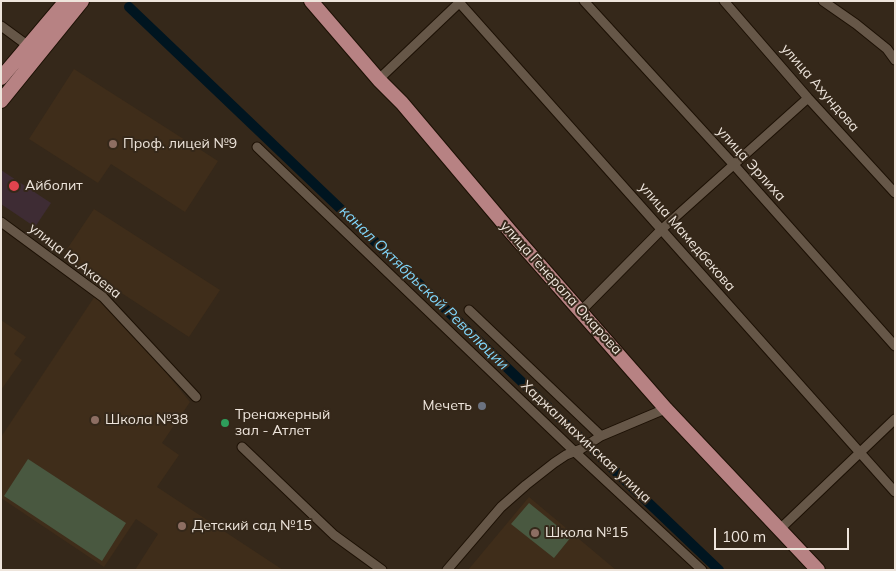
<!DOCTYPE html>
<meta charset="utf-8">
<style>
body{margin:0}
#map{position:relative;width:896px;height:571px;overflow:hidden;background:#35281a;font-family:Mulish,sans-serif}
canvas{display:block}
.frame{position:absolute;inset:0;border:2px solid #eee5dc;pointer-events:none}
.scale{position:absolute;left:714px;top:528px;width:135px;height:22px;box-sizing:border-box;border:2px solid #eee5dc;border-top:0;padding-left:6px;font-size:15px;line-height:18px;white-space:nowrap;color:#eee5dc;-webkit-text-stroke:4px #35281a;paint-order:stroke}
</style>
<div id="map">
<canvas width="896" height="571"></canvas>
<div class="frame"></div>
<div class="scale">100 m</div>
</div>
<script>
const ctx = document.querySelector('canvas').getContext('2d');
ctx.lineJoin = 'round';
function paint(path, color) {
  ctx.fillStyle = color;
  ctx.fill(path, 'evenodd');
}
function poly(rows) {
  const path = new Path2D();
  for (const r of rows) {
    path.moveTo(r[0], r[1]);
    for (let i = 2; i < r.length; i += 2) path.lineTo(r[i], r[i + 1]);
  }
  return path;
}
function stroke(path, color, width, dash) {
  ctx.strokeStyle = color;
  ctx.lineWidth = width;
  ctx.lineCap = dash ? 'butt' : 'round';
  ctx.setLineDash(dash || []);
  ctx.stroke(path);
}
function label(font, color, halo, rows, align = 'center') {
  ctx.font = font + ' Mulish,sans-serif';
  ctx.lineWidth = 4;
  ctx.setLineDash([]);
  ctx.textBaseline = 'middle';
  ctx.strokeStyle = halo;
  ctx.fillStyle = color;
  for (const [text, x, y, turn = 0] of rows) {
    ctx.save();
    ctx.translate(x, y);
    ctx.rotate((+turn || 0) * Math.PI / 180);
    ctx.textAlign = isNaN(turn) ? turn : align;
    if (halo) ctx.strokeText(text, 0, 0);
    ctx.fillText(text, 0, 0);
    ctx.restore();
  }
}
paint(poly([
 [74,69,218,161,185,212,111,164,98,183,29,139],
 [94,209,220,290,189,337,63,255],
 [95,296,124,321,190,402,162,443,179,455,157,487,283,570,135,570,158,534,136,519,104,567,1,498,1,437],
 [1,320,26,337,14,354,22,360,1,390],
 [529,497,616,570,468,570]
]), '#3f2d1a');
paint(poly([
 [1,170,51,203,35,227,1,204]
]), '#3e2c34');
paint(poly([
 [28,459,126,523,102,561,4,496],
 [529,503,571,537,554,558,511,524]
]), '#495840');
stroke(poly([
 [129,7,719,570]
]), '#001520', 10);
const minor = poly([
 [458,1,895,492],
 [584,1,734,165,895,346],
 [724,1,808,98,895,193],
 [823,1,856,24,887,49,895,60],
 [1,26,27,45],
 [378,80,461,1],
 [257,147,575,452,702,570],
 [1,222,103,297,196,397],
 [469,310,601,436],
 [580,312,662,229,808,98],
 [242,447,334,535,382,570],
 [780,529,895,419],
 [447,570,501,507,526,485,554,463,566,455,581,449,601,436,665,409]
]);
const primary = poly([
 [311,1,379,80,402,103,510,231,666,409,818,570],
 [1,78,66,1],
 [1,101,82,1]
]);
stroke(minor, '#1c1004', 11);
stroke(primary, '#1c1004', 16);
stroke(minor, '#665748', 9);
stroke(primary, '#b78283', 14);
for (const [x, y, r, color] of [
 [113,144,5,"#8d6e63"],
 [14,186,6,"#e0444e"],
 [482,406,5,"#6b7280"],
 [95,420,5,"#8d6e63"],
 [225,423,5,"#2e9e5b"],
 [182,526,5,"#8d6e63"],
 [535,533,5,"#8d6e63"]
]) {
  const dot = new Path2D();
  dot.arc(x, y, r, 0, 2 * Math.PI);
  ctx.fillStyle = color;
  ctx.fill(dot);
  stroke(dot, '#35281a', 2);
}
label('14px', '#eee5dc', '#35281a', [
 ["улица Ахундова",820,88,49],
 ["улица Эрлиха",751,164,48],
 ["улица Мамедбекова",687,237,49],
 ["улица Ю.Акаева",75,261,38],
 ["улица Генерала Омарова",561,288,48],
 ["Хаджалмахинская улица",586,442,43]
]);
label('14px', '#eee5dc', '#35281a', [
 ["Проф. лицей №9",123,144],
 ["Айболит",25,186],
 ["Мечеть",472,406,"right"],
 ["Тренажерный",235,415],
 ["зал - Атлет",235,431],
 ["Школа №38",105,420],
 ["Детский сад №15",192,526],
 ["Школа №15",545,533]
], 'left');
label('italic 15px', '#80d6fb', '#35281a', [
 ["канал Октябрьской Революции",424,288,44]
]);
</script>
